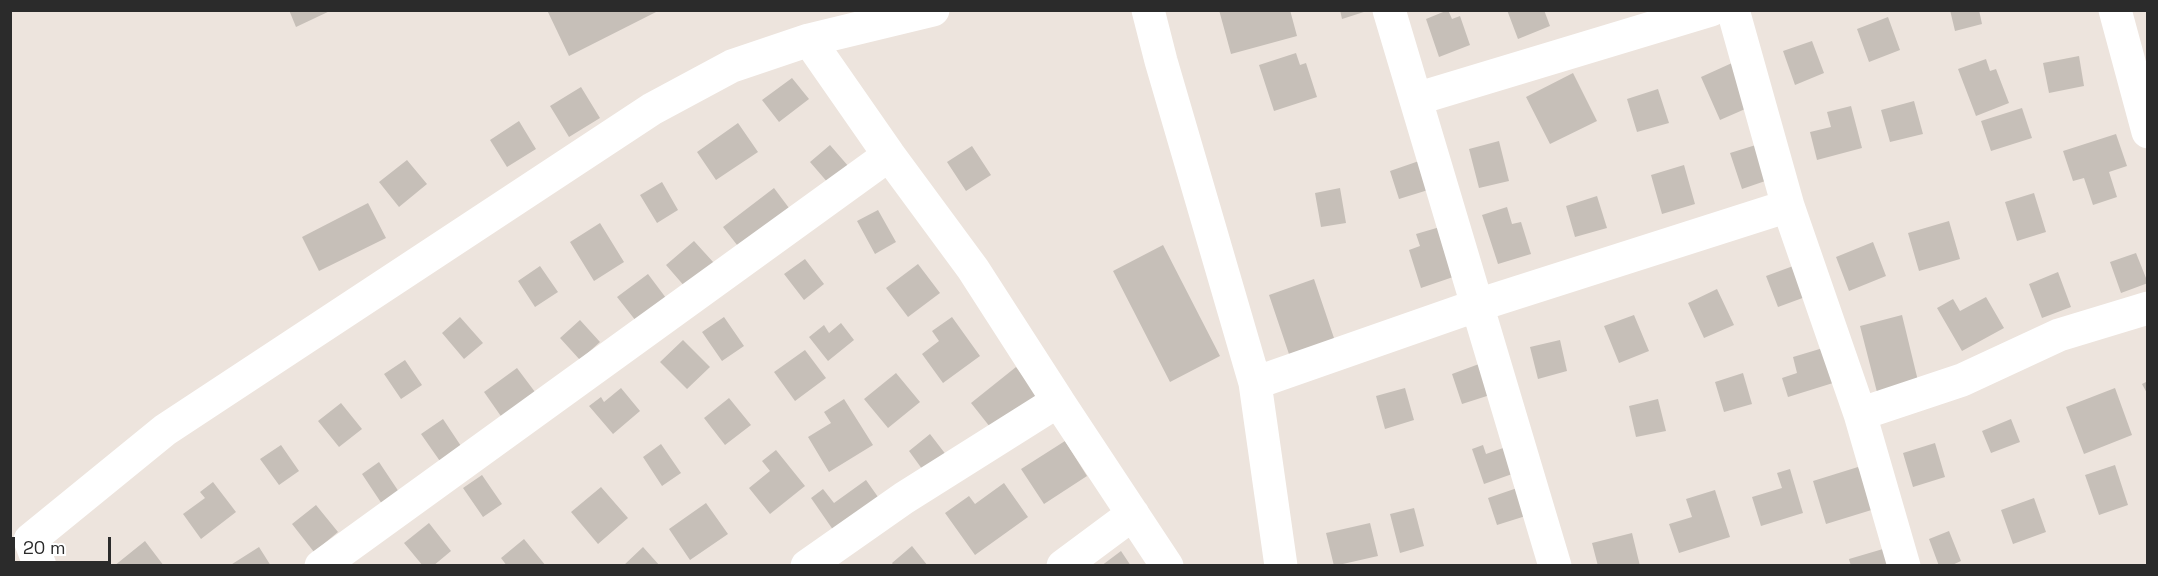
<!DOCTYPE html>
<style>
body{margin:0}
#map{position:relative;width:2158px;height:576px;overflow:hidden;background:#ede4dd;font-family:"Space Grotesk",sans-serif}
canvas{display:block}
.frame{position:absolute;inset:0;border:12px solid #2b2b2b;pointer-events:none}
.scale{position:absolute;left:12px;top:537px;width:99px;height:27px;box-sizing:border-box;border:3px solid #2b2b2b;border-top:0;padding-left:8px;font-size:18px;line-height:21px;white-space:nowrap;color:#2b2b2b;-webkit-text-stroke:4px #fff;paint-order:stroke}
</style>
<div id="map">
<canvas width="2158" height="576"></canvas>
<div class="frame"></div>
<div class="scale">20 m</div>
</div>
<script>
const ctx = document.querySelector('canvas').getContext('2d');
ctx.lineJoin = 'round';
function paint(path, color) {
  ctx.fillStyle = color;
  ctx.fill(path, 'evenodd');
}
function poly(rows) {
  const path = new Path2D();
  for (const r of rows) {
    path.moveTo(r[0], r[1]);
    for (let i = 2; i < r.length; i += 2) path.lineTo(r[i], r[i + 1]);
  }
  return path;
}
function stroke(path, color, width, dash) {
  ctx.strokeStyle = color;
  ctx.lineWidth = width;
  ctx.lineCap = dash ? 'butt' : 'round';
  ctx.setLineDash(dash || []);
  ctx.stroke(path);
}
paint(poly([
 [289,10,332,10,296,27],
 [547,10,660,10,569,56],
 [1219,10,1290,10,1297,36,1231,54],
 [1340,10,1367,10,1367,11,1342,19],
 [1448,10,1452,19,1460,16,1470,45,1439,57,1426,19],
 [1507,10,1544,10,1550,26,1518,39],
 [1950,10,1979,10,1982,24,1955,31],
 [1888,17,1900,50,1869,62,1857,29],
 [1812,41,1824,73,1795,85,1783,51],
 [1296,53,1300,65,1306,63,1317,97,1274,111,1259,65],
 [2079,56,2084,86,2049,93,2043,63],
 [1986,59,1990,71,1996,69,2009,103,1976,116,1958,69],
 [1732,63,1752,106,1720,120,1701,77],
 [1573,73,1597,121,1550,144,1526,97],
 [792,78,809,99,779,122,762,100],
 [581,87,600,118,569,137,550,106],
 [1658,89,1669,123,1637,132,1627,99],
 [1914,101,1923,134,1890,142,1881,110],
 [1851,106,1862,148,1817,160,1810,132,1831,127,1827,112],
 [2022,108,2032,138,1991,151,1981,121],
 [519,121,536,149,507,167,490,140],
 [738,123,758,152,716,180,697,152],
 [2116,134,2127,166,2109,172,2117,197,2093,205,2084,178,2073,181,2063,151],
 [1499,141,1509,181,1479,188,1469,149],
 [1759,144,1771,179,1742,189,1730,153],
 [830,145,849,167,829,184,810,162],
 [972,146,991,175,966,191,947,162],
 [407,160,427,184,399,207,379,182],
 [1419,161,1428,190,1399,199,1390,171],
 [1684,165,1695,204,1662,214,1651,175],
 [662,182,678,210,657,223,640,195],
 [774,188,792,212,741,250,723,227],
 [1340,188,1346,223,1321,227,1315,193],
 [2034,193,2046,232,2017,241,2005,202],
 [1597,196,1607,228,1575,237,1566,206],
 [368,203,386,238,319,271,302,237],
 [1507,207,1512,224,1521,222,1531,254,1498,264,1482,215],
 [878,210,896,242,875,254,857,221],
 [1949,221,1960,259,1919,271,1908,233],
 [600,223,624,262,594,281,570,242],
 [1440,227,1456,276,1421,288,1409,250,1420,246,1416,234],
 [694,241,714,263,686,288,666,265],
 [1873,242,1886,276,1849,291,1836,257],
 [1163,245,1220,356,1170,382,1113,271],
 [2136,253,2148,283,2121,293,2110,262],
 [805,259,824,284,804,300,784,274],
 [918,264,940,293,908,317,886,288],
 [1796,265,1808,296,1778,307,1766,276],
 [540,266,558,292,535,307,518,281],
 [2058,272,2071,307,2042,318,2029,284],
 [648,274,666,298,636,321,617,297],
 [1314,279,1336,344,1291,360,1269,295],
 [1717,289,1734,325,1704,338,1688,303],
 [1986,297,2004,328,1962,351,1937,308,1953,299,1960,311],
 [1634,315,1649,351,1619,363,1604,326],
 [1902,315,1919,385,1878,396,1860,326],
 [460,317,483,343,464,359,442,333],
 [724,317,744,346,722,361,702,332],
 [952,317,980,356,943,383,922,354,939,341,932,331],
 [580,320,600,342,580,360,560,338],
 [841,323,854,340,828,361,809,337,824,325,829,333],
 [683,340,710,367,687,389,660,362],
 [1560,340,1567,371,1538,379,1530,347],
 [1823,348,1833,383,1788,397,1782,378,1797,373,1793,357],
 [805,350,826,378,795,401,774,372],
 [405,360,422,385,401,399,384,374],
 [1479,364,1490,395,1462,404,1452,374],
 [1016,367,1029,384,1046,390,994,432,971,403],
 [517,368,538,396,505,422,484,392],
 [896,373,920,402,888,428,864,399],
 [1743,373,1752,404,1724,412,1715,382],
 [2148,381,2148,395,2142,384],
 [621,388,640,411,613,434,589,406,601,397,604,402],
 [1405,388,1414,420,1385,429,1376,396],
 [2115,388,2132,435,2084,454,2066,407],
 [729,398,751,425,725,445,704,418],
 [844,399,873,445,829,472,808,437,831,423,824,412],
 [1658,399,1666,431,1636,437,1629,406],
 [341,403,362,429,339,447,318,421],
 [443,419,463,449,442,464,421,434],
 [2011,419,2020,442,1991,453,1982,431],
 [930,434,947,456,925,473,909,451],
 [1065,441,1087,476,1044,504,1021,469],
 [1935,443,1945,477,1913,487,1903,453],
 [661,444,681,473,662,486,643,457],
 [281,445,299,471,279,485,260,459],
 [1483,445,1486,454,1506,447,1515,473,1484,484,1472,449],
 [776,450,805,486,770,514,749,488,770,471,762,461],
 [379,462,399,492,382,504,362,474],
 [2115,465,2128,505,2099,515,2085,475],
 [1858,467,1878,508,1826,524,1813,481],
 [1790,469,1803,513,1761,526,1752,497,1782,488,1777,473],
 [482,475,502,504,483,517,463,488],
 [866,480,883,504,838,537,811,498,823,489,834,503],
 [213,482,236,512,201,539,183,514,205,498,200,492],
 [1004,483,1028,517,975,555,945,513,969,496,975,504],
 [1523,486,1532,514,1497,525,1488,498],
 [601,487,628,518,598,544,571,512],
 [1715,490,1730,537,1679,553,1669,524,1692,517,1686,499],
 [2034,498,2046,532,2013,544,2001,510],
 [706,503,728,534,690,560,669,529],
 [316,505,338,532,314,552,292,524],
 [1414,508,1424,546,1400,553,1390,514],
 [429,523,451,551,433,566,423,566,404,543],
 [1370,523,1378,556,1334,566,1326,533],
 [1949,531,1961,561,1950,566,1939,566,1929,539],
 [1632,533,1640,566,1598,566,1592,543],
 [524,539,546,566,507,566,501,558],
 [145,541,164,566,114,566],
 [912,546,928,566,894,566,892,563],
 [259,547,271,566,229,566],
 [643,547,660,566,623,566],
 [1883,549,1888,566,1851,566,1849,559],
 [1121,551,1131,566,1101,566]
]), '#c6bfb8');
stroke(poly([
 [1148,10,1161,61,1255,383,1281,566],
 [1389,10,1555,566],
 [1733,10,1788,206,1860,414,1904,566],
 [2115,10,2148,132],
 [809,40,933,10],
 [1416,99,1711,10],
 [1255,383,1478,305,1788,206],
 [1058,401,1167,566],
 [1860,414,1962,380,2059,335,2148,308],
 [40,566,30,540,165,430,652,109,732,66,809,40,889,155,973,269,1058,401,904,498,807,566],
 [321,566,889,155],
 [1063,566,1133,514]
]), '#fff', 33);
</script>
